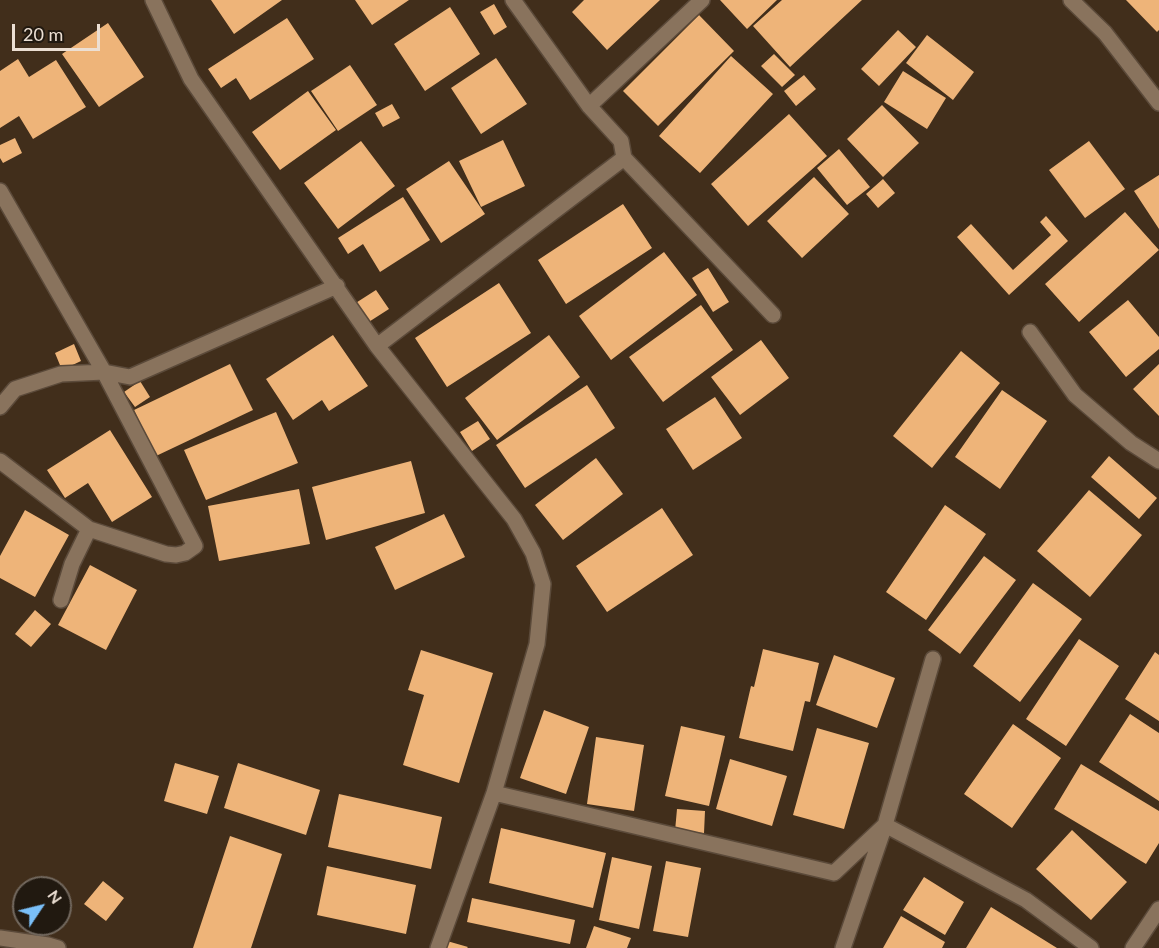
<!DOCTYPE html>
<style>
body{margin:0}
#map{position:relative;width:1159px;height:948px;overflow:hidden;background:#412e1b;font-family:Lato,sans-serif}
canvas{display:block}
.north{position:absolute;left:12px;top:876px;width:60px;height:60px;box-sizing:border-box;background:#211910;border:2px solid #72685e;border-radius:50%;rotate:55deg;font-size:16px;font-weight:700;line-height:24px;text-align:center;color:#ecdfd3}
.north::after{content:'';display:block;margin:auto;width:21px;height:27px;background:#7abff8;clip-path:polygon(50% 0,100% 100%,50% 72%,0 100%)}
.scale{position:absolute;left:12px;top:24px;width:88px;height:27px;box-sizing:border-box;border:3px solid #ecdfd3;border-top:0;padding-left:8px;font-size:18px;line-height:21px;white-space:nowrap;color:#ecdfd3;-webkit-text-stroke:4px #211910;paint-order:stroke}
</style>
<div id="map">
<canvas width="1159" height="948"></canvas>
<div class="north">N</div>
<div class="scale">20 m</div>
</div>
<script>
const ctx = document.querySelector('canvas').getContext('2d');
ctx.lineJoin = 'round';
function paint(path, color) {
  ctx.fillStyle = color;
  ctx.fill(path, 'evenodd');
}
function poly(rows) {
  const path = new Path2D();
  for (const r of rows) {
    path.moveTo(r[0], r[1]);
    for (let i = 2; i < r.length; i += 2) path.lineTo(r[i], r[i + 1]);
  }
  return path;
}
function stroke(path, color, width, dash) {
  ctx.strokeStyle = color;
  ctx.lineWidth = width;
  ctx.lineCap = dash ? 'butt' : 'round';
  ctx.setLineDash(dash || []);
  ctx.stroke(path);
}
paint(poly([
 [211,0,282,0,234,34],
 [355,0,409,0,372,25],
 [584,0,660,0,607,50,572,12],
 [720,0,777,0,747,29],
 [782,0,862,0,790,67,753,26],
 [1126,0,1159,0,1159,30,1157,32],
 [494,4,507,27,494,35,480,12],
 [450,7,480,54,425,91,394,44],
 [699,15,734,51,658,126,623,91],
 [287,18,314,59,250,100,236,78,221,88,208,69],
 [108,23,144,77,99,107,62,54],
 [898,30,916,47,879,86,861,69],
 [927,35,974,72,953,100,906,63],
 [774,54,795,75,782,87,761,66],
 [731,56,773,94,700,173,659,136],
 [496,58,527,104,481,134,451,88],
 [18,59,29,77,56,60,86,107,33,139,19,116,0,128,0,71],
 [350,65,377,105,338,131,311,91],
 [903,71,946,98,927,129,884,102],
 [804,75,816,89,796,106,784,91],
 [308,91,336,130,280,170,252,132],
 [392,104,400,118,383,127,375,113],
 [882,105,919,143,883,177,847,139],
 [789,114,827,156,748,226,711,184],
 [15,138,22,153,3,163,0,158,0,145],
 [503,140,525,186,481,207,459,161],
 [361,141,395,186,338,229,304,183],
 [1089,141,1125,189,1085,218,1049,170],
 [839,149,870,187,847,205,817,168],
 [449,161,485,214,441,243,406,189],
 [1159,175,1159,229,1134,191],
 [814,177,849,214,802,258,767,221],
 [883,179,895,193,878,208,866,194],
 [403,197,430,240,380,272,363,244,348,254,338,238],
 [623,204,652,248,566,304,538,260],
 [1125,212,1159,250,1079,322,1045,284],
 [1046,216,1068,241,1009,295,957,237,971,224,1013,270,1051,235,1040,222],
 [664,252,697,295,611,360,579,316],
 [708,268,729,302,713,312,692,278],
 [499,283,531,333,447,387,415,338],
 [376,290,389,309,364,325,351,306],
 [1128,300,1159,337,1159,349,1126,377,1089,332],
 [701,305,733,350,663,402,629,357],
 [333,335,368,386,329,411,322,400,293,420,266,379],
 [549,335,580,377,497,440,465,398],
 [761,340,789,378,740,415,711,377],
 [74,344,81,361,62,370,55,353],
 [961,351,1000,383,932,468,893,436],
 [230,364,253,410,156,456,134,410],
 [1159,364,1159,416,1133,389],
 [140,381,150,397,135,407,124,392],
 [587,385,615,428,525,488,496,445],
 [1002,390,1047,421,1000,489,955,457],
 [715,397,742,438,693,470,666,429],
 [276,412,298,463,206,500,184,450],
 [478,421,490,439,472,451,460,432],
 [110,430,152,497,112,522,88,483,65,498,47,470],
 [1109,456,1157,498,1139,519,1091,477],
 [596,458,623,494,563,540,535,505],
 [411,461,425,513,326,540,312,487],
 [299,489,310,544,219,561,208,506],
 [1089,490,1142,535,1090,597,1037,551],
 [945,505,986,534,926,620,886,592],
 [662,508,693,555,607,612,576,566],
 [25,510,69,535,35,597,0,578,0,556],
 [444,514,465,557,395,590,375,547],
 [984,556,1016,580,960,654,928,630],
 [90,565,137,590,106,650,58,625],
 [1033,583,1082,619,1020,702,973,666],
 [35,610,51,624,31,647,15,634],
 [1079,639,1119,666,1066,746,1026,719],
 [763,649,819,663,810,702,805,701,793,751,739,738,751,686,754,687],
 [421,650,493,673,459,783,403,765,424,695,408,690],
 [1155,652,1159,655,1159,721,1125,699],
 [834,655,895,678,877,728,816,705],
 [544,710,589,727,566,794,520,778],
 [1130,714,1159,733,1159,801,1099,762],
 [1013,724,1061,758,1012,828,964,794],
 [681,726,725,736,709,806,665,796],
 [817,728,869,743,844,829,793,815],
 [596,737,644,745,634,811,587,804],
 [730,759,787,776,772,826,716,809],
 [175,763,219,776,207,814,164,801],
 [238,763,320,790,306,835,224,808],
 [1081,764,1159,811,1159,843,1146,864,1054,809],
 [339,794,442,817,431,869,328,847],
 [677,809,705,811,704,833,675,831],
 [501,828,606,853,593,908,489,883],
 [1072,830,1127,882,1091,920,1036,869],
 [230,836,282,854,251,948,193,948],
 [612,857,652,866,639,929,599,920],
 [666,861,701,868,688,937,653,931],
 [327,866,416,885,406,934,317,915],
 [924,877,964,902,945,935,903,910],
 [103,881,124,898,106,921,84,904],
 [472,898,575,920,570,944,467,922],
 [991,907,1057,948,966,948],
 [901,916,945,942,942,948,883,948],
 [594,926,631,938,627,948,586,948],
 [447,941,468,947,467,948,445,948]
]), '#eeb479');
const minor = poly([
 [153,0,191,79,377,346,514,519,533,553,543,584,537,644,494,793,438,948],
 [513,0,589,106,621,141,624,158,773,315],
 [1071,0,1105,33,1159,103],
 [589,106,702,0],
 [0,191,104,372,195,546,185,553,176,555,166,554,89,529],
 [1030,332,1075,395,1131,443,1159,461],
 [377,346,624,158],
 [0,407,15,389,61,374,104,372,130,377,337,286],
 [0,461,89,529,72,564,61,600],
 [494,793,834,873,885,825],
 [885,825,1026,900,1091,948],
 [0,938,48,945,58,948],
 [843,948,885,825,933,659],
 [1133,948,1159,909]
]);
stroke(minor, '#5b4a3a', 18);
stroke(minor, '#89735d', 15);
</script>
